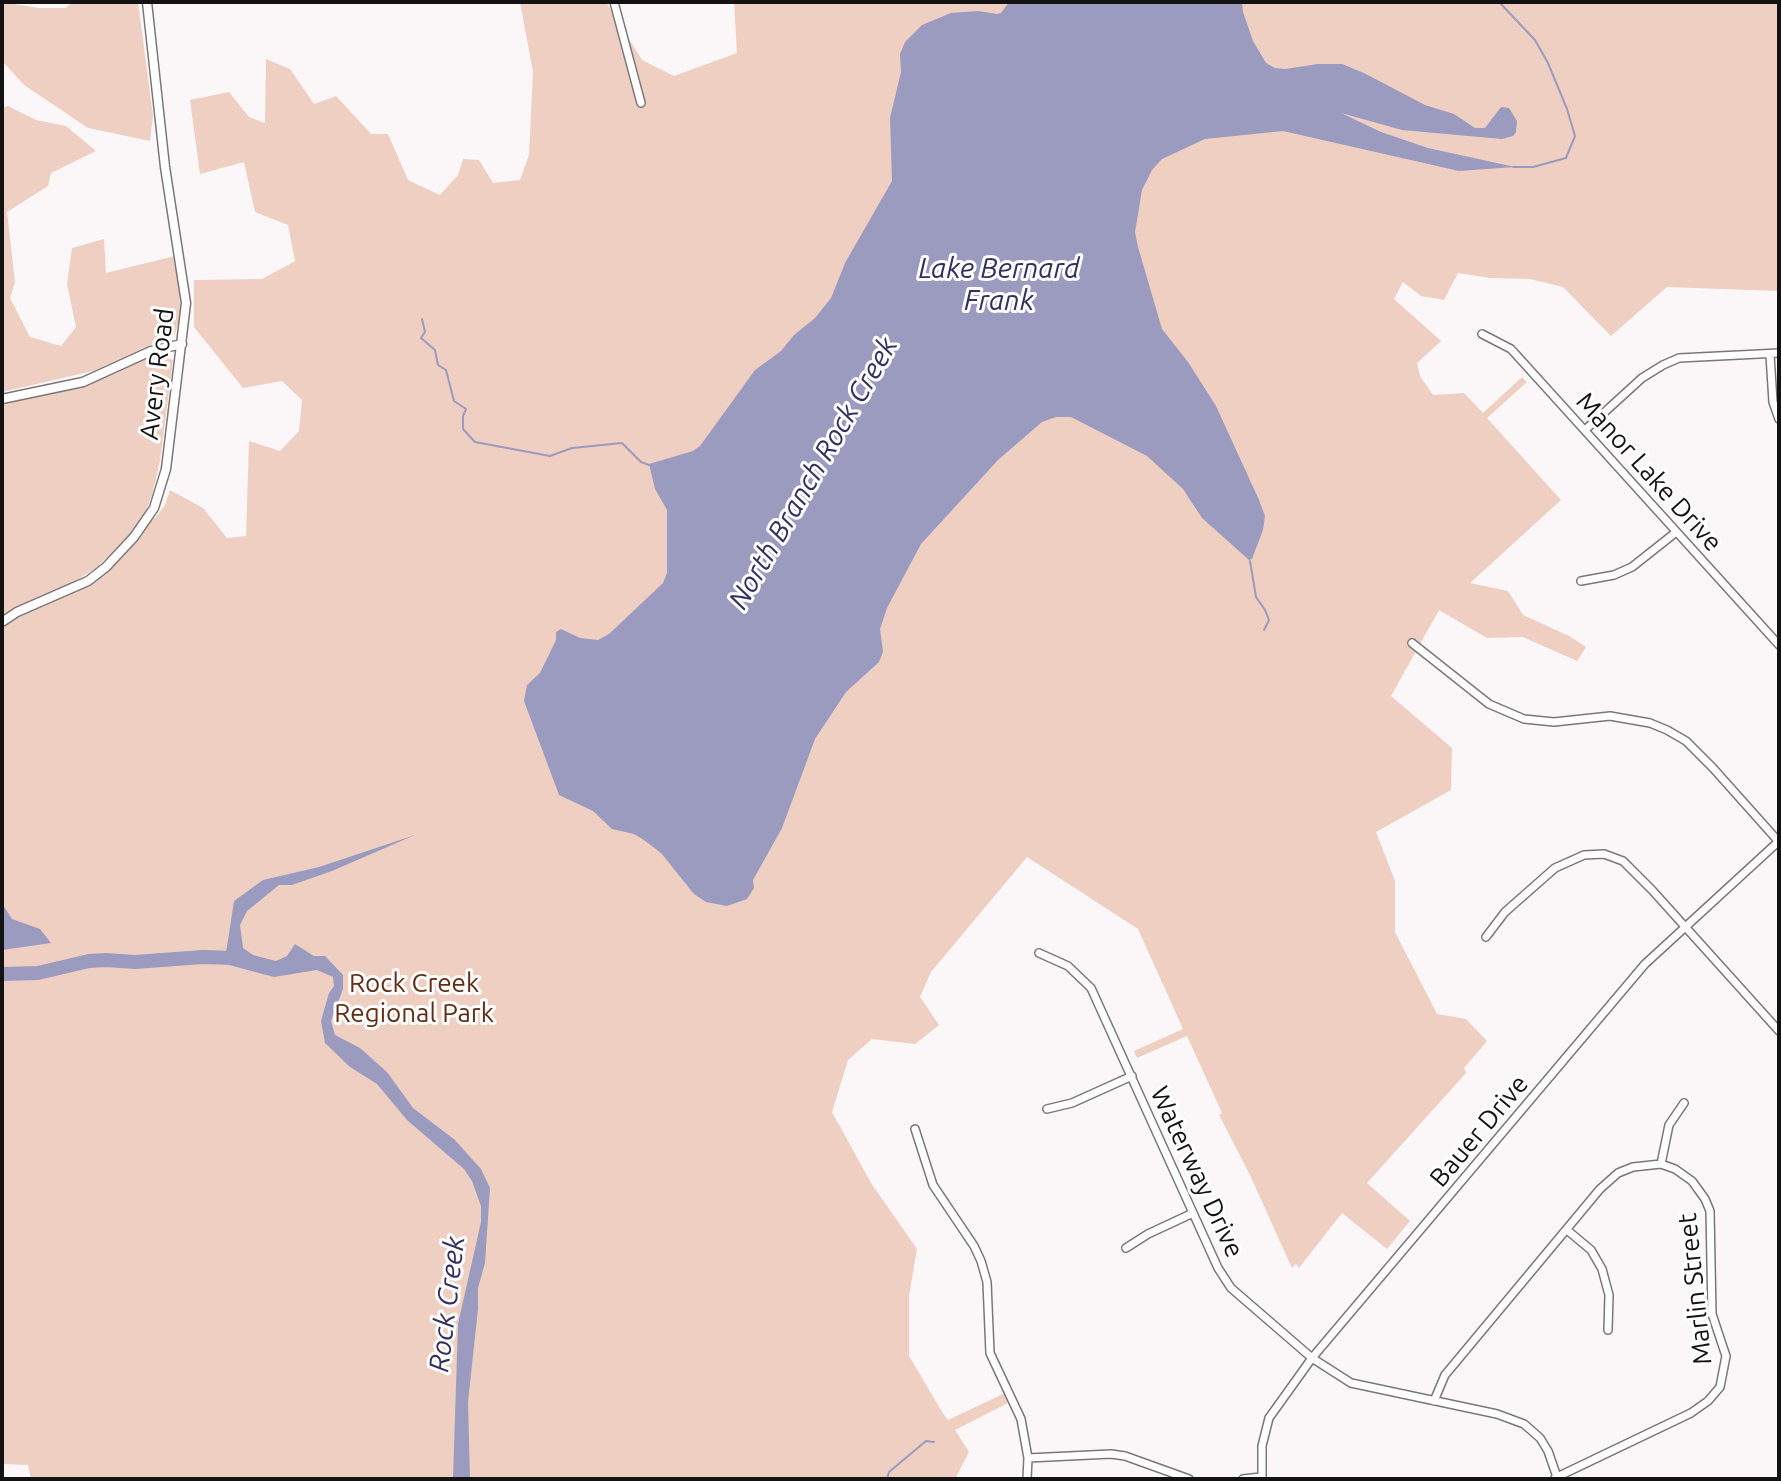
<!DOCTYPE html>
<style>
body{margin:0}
#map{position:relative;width:1781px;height:1481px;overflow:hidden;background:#fbf7f9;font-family:Ubuntu,sans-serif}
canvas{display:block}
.frame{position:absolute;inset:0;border:4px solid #141313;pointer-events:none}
</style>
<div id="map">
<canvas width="1781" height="1481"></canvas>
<div class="frame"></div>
</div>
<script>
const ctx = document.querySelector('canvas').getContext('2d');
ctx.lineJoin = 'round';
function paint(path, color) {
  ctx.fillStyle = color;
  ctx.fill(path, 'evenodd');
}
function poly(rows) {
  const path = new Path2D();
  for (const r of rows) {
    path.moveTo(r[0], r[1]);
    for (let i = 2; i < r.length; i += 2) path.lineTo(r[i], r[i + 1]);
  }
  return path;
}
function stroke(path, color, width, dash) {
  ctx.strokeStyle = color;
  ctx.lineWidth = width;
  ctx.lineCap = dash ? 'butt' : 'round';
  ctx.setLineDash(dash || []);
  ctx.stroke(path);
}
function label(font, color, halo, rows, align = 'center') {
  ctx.font = font + ' Ubuntu,sans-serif';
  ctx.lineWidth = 6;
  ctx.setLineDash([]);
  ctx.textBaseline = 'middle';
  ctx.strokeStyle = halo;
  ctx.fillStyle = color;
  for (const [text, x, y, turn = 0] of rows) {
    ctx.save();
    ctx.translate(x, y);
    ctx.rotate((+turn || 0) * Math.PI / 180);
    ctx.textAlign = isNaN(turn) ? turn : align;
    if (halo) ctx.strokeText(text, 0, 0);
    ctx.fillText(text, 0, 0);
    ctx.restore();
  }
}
paint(poly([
 [2,2,39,8,66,8,72,2,138,2,153,116,150,141,88,128,24,85,2,61],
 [520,2,606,2,642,60,674,76,737,53,734,2,1779,2,1779,291,1667,287,1611,336,1563,287,1530,279,1490,278,1458,273,1444,300,1421,296,1403,282,1394,299,1441,341,1417,363,1420,376,1433,395,1464,393,1483,413,1522,377,1527,382,1487,418,1561,500,1470,583,1508,591,1523,615,1569,636,1586,647,1577,661,1523,637,1487,638,1439,610,1391,696,1452,748,1451,790,1376,832,1395,881,1395,932,1437,1014,1466,1019,1487,1041,1464,1068,1466,1073,1367,1183,1410,1221,1387,1249,1342,1213,1299,1268,1296,1264,1292,1268,1249,1173,1219,1115,1222,1113,1187,1036,1137,1058,1134,1051,1183,1029,1138,929,1027,857,931,972,920,997,939,1025,915,1044,872,1039,848,1060,832,1112,871,1183,917,1249,909,1296,909,1356,944,1415,948,1420,1005,1393,1008,1403,955,1430,969,1452,955,1479,31,1479,28,1465,2,1464,2,626,14,617,88,584,151,517,155,518,165,505,170,490,203,508,227,538,246,536,249,441,280,451,299,431,302,400,282,381,243,388,194,327,194,280,262,279,295,261,288,225,255,212,244,162,200,174,190,100,229,92,249,117,265,123,266,59,290,69,314,104,336,96,371,134,388,134,408,180,440,195,458,175,463,159,479,160,493,183,520,180,529,155,533,72],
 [8,106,36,120,66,126,96,151,51,173,48,186,7,212,15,282,10,298,30,337,61,346,76,327,67,284,72,248,104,239,106,273,175,256,181,313,175,334,93,371,2,392,2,108],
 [168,349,167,358,173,360,160,461,152,495,145,513,131,534,96,568,69,585,2,617,2,403,88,383,144,357]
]), '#eecfc2');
paint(poly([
 [1009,2,1242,2,1243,12,1253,41,1266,63,1275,68,1285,69,1318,64,1342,64,1364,73,1425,105,1454,114,1475,128,1485,128,1501,107,1509,108,1517,121,1516,132,1513,136,1502,139,1402,130,1341,113,1381,132,1428,148,1515,167,1459,171,1283,131,1205,139,1162,159,1152,170,1142,190,1135,232,1138,247,1162,329,1188,362,1216,406,1259,500,1265,516,1263,530,1252,559,1249,560,1202,518,1183,489,1147,456,1071,417,1056,417,1042,422,998,460,921,544,887,608,880,629,883,652,879,662,846,692,815,739,782,828,753,880,754,888,747,899,727,906,706,902,694,894,661,853,644,840,634,834,612,829,593,811,559,795,524,701,527,685,540,673,556,640,556,632,561,629,580,638,598,640,609,634,663,583,667,573,667,510,655,489,649,464,693,451,700,446,755,370,781,351,794,335,815,318,831,298,845,263,892,181,890,118,901,72,900,54,905,42,922,25,951,13,978,11,997,14,1001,13],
 [415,835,332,871,292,885,279,885,247,911,240,925,243,948,253,955,276,961,287,956,295,944,314,956,325,956,343,975,343,989,331,1021,335,1035,360,1048,387,1072,413,1108,455,1140,481,1169,490,1188,485,1263,478,1288,478,1309,468,1402,470,1479,453,1478,458,1324,481,1222,481,1206,472,1181,464,1169,407,1120,377,1084,350,1067,325,1043,321,1021,329,993,334,986,333,977,317,970,274,977,229,965,226,953,234,901,263,880,319,867],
 [2,890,3,905,12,919,40,929,51,943,2,950]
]), '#9b9bc0');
stroke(poly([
 [1499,2,1535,40,1548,63,1567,109,1575,136,1566,158,1533,167,1513,167],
 [422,319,425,332,421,338,435,350,438,365,446,370,454,401,466,409,463,416,463,429,475,442,550,456,572,448,622,443,641,462,649,465],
 [1250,561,1256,597,1265,610,1269,620,1264,630],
 [887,1479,889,1472,926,1441,934,1442]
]), '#9b9bc0', 2);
stroke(poly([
 [2,974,38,973,89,961,106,960,135,962,203,957,234,958,247,961]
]), '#9b9bc0', 14);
const minor = poly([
 [614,2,641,103],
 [1482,334,1511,349,1779,645],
 [1770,355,1773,402,1779,419],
 [1585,430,1642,378,1663,365,1679,358,1779,353],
 [1581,581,1614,575,1632,567,1675,533],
 [1412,643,1489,704,1524,719,1554,722,1610,716,1650,723,1667,730,1686,741,1713,768,1779,842],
 [1486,937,1505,912,1555,868,1584,855,1604,854,1623,861,1652,890,1779,1031],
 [1039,953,1068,966,1091,988,1218,1268,1231,1288,1312,1358,1351,1383,1497,1414,1524,1424,1540,1438,1548,1451,1557,1477],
 [1047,1109,1072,1103,1132,1076],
 [915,1129,933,1185,974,1246,981,1261,987,1282,990,1353,1021,1419,1028,1458,1027,1479],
 [1661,1164,1669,1125,1684,1103],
 [1567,1230,1591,1250,1602,1269,1609,1295,1608,1330],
 [1126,1248,1148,1234,1193,1213],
 [1434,1401,1445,1375,1600,1189,1618,1173,1633,1167,1661,1164,1675,1169,1692,1181,1705,1199,1710,1211,1712,1314,1726,1356,1720,1387,1708,1401,1691,1413,1555,1478],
 [1028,1458,1111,1454,1125,1456,1189,1479],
 [1243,1479,1261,1477],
 [1262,1479,1262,1446,1269,1418,1312,1358,1645,964,1779,841]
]);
const tertiary = poly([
 [2,399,83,382,151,351,182,344],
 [2,622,17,612,88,581,106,567,134,537,154,508,166,469,186,303,165,167,147,2]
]);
stroke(minor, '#7b7779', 10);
stroke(tertiary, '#7b7779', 11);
stroke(minor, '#fff', 7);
stroke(tertiary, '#fff', 8);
label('26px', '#141313', '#fff', [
 ["Avery Road",157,374,-83],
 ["Manor Lake Drive",1649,472,48],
 ["Bauer Drive",1479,1131,-50],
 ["Waterway Drive",1197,1172,65],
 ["Marlin Street",1695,1289,-96]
]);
label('26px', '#612d15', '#fff', [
 ["Rock Creek",414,983],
 ["Regional Park",414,1013]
]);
label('italic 28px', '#332f60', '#fff', [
 ["Lake Bernard",999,269],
 ["Frank",999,301],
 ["North Branch Rock Creek",813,473,-60],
 ["Rock Creek",447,1304,-83]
]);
</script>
